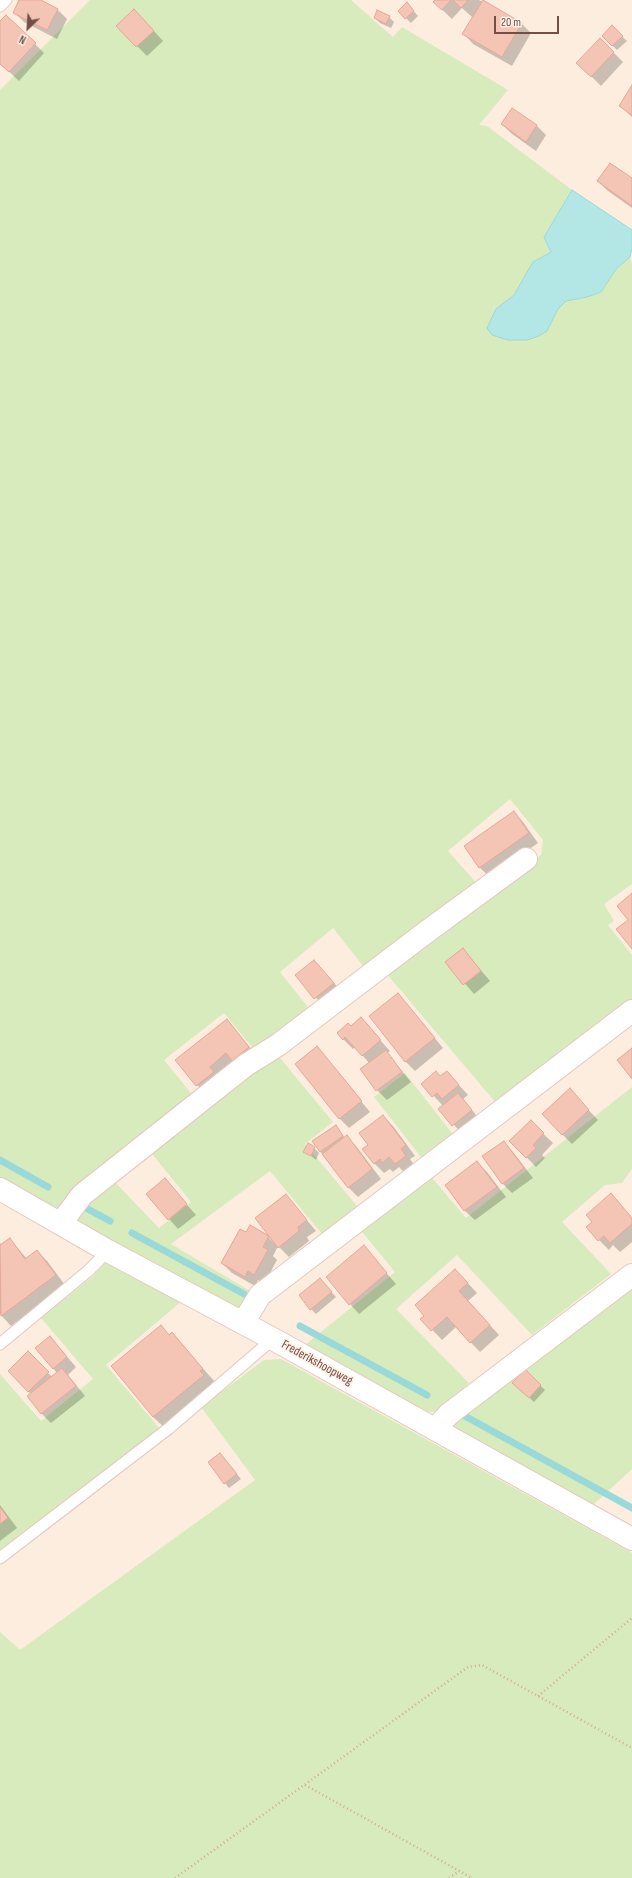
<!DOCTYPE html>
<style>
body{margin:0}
#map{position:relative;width:632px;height:1878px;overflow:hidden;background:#fdeddf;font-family:"Sofia Sans Condensed",sans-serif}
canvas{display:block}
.north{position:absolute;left:8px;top:8px;width:40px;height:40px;-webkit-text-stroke:3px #fff1e6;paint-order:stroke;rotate:205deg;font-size:11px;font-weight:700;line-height:16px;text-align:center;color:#744f46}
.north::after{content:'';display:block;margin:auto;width:14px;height:18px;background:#744f46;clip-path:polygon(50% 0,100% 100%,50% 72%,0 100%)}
.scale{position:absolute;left:494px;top:16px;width:65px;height:18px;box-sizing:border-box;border:2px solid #744f46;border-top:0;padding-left:5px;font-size:12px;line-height:14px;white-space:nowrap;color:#744f46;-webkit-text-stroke:3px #fff1e6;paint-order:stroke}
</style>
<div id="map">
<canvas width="632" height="1878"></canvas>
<div class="north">N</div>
<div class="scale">20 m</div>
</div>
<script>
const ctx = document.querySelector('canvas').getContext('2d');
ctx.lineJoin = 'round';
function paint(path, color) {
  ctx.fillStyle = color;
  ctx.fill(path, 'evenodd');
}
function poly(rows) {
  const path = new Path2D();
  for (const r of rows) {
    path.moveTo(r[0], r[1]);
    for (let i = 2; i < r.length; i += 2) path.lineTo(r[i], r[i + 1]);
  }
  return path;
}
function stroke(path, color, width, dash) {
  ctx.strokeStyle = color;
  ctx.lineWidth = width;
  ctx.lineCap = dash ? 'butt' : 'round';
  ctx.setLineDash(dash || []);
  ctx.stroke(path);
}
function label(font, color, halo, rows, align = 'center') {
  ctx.font = font + ' "Sofia Sans Condensed",sans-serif';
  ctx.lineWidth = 3.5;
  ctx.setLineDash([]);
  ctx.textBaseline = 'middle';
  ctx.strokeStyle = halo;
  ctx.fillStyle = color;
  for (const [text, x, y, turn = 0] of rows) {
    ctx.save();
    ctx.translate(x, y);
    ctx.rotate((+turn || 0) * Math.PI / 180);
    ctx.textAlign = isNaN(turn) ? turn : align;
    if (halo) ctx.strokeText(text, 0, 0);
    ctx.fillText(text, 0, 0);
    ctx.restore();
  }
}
paint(poly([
 [90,0,351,0,393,37,402,27,508,90,479,125,487,126,572,190,544,237,551,252,533,262,514,295,496,309,547,331,558,309,566,301,587,297,601,292,617,268,630,257,632,264,632,884,604,904,614,921,608,925,632,955,632,1001,496,1103,386,973,541,855,543,840,510,799,448,851,480,887,367,971,333,928,280,972,311,1011,256,1052,224,1013,164,1060,195,1098,64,1207,56,1207,0,1178,0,90],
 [275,1052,333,1122,305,1144,357,1206,322,1234,270,1171,171,1244,255,1294,239,1308,229,1306,78,1222,75,1218,111,1178,159,1228,191,1202,148,1149],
 [405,1073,455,1137,424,1161,374,1097],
 [632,1087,632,1169,622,1183,605,1185,562,1222,611,1274,532,1335,457,1255,396,1309,469,1383,440,1409,433,1412,424,1411,305,1345,395,1272,358,1227,428,1173,466,1218],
 [108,1259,182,1301,106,1365,160,1429,0,1550,0,1374,41,1421,93,1379,41,1318,93,1276],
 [632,1272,632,1469,593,1505,452,1427,452,1412],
 [281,1359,632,1553,632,1878,0,1878,0,1632,20,1650,255,1480,201,1407,264,1360]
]), '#d7ebbd');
const water = poly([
 [572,190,632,230,632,248,630,257,617,268,601,292,587,297,566,301,558,309,547,331,539,336,527,340,508,340,492,335,487,328,496,309,514,295,533,262,551,252,544,237,572,190]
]);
paint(water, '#b3e7e6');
stroke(water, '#99d9d9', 1);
paint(poly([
 [20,0,39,0,57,9,67,19,57,39,24,22,14,12],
 [436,0,479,0,522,24,531,33,512,66,473,44,464,34,476,13,472,17,462,8,452,19,434,2],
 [411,8,418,16,411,23,399,11],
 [389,17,394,22,391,28,380,23,375,18],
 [144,20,163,41,147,56,117,26],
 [0,23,35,44,44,53,19,81,0,63],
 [612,27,627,41,617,50,603,36],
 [600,39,623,62,601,86,587,72],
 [632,87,632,117,620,106],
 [512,109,537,126,546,135,536,151,512,134,502,124],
 [632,180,632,208,608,191,598,181],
 [514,812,523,822,538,843,490,877,480,868,465,846],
 [463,949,490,981,474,994,446,962],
 [314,961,343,993,325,1008,296,975],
 [398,994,443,1048,415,1071,405,1061],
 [361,1019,390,1051,387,1053,411,1082,387,1100,377,1090,370,1064,355,1047,353,1049,343,1039,351,1027],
 [227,1020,258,1057,207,1095,197,1085],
 [317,1048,370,1112,349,1128,340,1119],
 [447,1072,468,1095,463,1099,481,1121,463,1135,440,1109,443,1106,423,1084,441,1077],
 [579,1100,598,1120,572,1144,562,1134],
 [383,1116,393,1126,415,1156,410,1159,415,1166,405,1173,399,1167,393,1172,390,1169,384,1173,374,1163,369,1145],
 [531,1122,553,1143,542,1155,545,1158,536,1167,511,1141],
 [336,1126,345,1138,346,1136,356,1146,381,1179,358,1197,348,1187,320,1151],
 [504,1142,513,1152,533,1178,512,1193,502,1183],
 [314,1148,319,1153,316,1160,305,1151],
 [477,1162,487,1172,506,1197,475,1220,465,1211,446,1185],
 [165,1180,196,1215,178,1229,147,1194],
 [286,1195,316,1231,307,1237,309,1241,289,1257,278,1246,273,1256,277,1260,264,1284,258,1280,255,1286,232,1273,222,1263,246,1234,268,1237,273,1242,274,1241],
 [620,1204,632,1218,632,1242,620,1252,613,1245,609,1250,599,1240],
 [10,1239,27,1259,37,1251,47,1261,65,1285,11,1326,0,1314,0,1243,2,1245],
 [364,1247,396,1284,359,1314,350,1304],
 [465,1280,477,1293,468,1301,499,1335,480,1352,456,1327,442,1340,422,1319],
 [324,1284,336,1297,316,1314,311,1309],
 [172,1334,216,1383,168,1431,153,1417,170,1336],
 [50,1337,76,1367,68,1375,85,1396,51,1423,41,1413,31,1394,9,1371,28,1353,52,1377,57,1373,36,1348],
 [525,1371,545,1390,534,1402,518,1387],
 [220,1454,241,1479,229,1488,225,1483],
 [0,1505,17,1528,0,1541]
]), '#0003');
stroke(poly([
 [0,1160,48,1187],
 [84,1207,110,1221],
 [132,1233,244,1294],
 [300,1326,427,1395],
 [463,1415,632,1508]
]), '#99d9d9', 7);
const building = poly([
 [19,0,41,0,58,9,47,30,13,13,19,0],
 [435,0,451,0,442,10,433,2,435,0],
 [453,0,468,0,461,8,453,0],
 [483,0,522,23,502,57,462,34,483,0],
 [407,2,414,11,405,19,398,11,407,2],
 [134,9,154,31,136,47,116,26,134,9],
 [377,10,390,16,386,24,374,18,377,10],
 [6,15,36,43,9,72,0,64,0,21,6,15],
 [612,25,623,36,612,46,602,36,612,25],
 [600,38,614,52,591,77,576,63,600,38],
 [632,85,632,115,619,106,632,85],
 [512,108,537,125,526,142,501,124,512,108],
 [610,163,632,178,632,206,597,181,610,163],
 [514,811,529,833,479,868,464,846,514,811],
 [632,893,632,949,616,929,628,920,617,906,632,893],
 [463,948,481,971,463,985,445,962,463,948],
 [314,960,334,983,314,999,295,975,314,960],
 [398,993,435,1038,405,1062,369,1016,398,993],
 [361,1017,381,1040,362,1056,345,1037,343,1040,337,1033,348,1023,351,1026,361,1017],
 [227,1019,249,1047,232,1061,226,1053,210,1067,214,1072,196,1086,175,1060,227,1019],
 [317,1046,362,1101,339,1119,295,1064,317,1046],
 [632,1048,632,1079,617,1060,632,1048],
 [386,1050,402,1072,376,1091,360,1069,386,1050],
 [436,1071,440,1076,447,1071,459,1085,442,1099,437,1093,432,1097,421,1084,436,1071],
 [570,1088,589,1110,562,1135,542,1114,570,1088],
 [458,1093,472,1110,452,1126,438,1109,458,1093],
 [383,1115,406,1145,401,1149,406,1156,395,1164,389,1157,382,1163,380,1159,374,1164,362,1149,368,1145,359,1133,383,1115],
 [531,1120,544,1133,533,1145,536,1148,526,1158,509,1141,531,1120],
 [336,1125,343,1136,320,1152,312,1141,336,1125],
 [347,1135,372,1169,348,1188,322,1154,347,1135],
 [504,1141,524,1168,502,1184,482,1156,504,1141],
 [308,1143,315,1147,311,1156,303,1152,308,1143],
 [477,1161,497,1187,464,1211,445,1185,477,1161],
 [165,1178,187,1204,168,1220,146,1194,165,1178],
 [611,1193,632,1218,632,1224,610,1243,604,1236,598,1241,586,1227,592,1222,586,1215,611,1193],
 [286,1194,307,1220,298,1227,299,1231,278,1248,255,1218,286,1194],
 [250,1225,269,1236,263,1247,268,1250,254,1275,248,1271,245,1277,221,1263,240,1229,246,1232,250,1225],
 [10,1238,25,1259,37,1250,56,1275,1,1316,0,1245,10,1238],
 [364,1245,387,1273,349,1305,326,1277,364,1245],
 [455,1269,468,1283,459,1291,490,1325,470,1343,447,1317,431,1331,420,1319,424,1316,415,1305,455,1269],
 [320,1278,332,1292,310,1310,299,1295,320,1278],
 [161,1325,169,1335,172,1332,203,1369,200,1371,204,1375,153,1417,111,1366,161,1325],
 [50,1336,67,1357,53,1369,35,1348,50,1336],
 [28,1351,49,1372,28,1392,8,1371,28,1351],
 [62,1368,76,1386,41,1414,27,1396,62,1368],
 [525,1369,541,1385,529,1398,512,1383,525,1369],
 [220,1453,237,1474,224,1484,208,1462,220,1453],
 [0,1507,8,1518,0,1524,0,1507]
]);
paint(building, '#f4c4b5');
stroke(building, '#e7a795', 1);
const service = poly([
 [0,6,6,0],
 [0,1344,88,1271,108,1251],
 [0,1558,168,1429,273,1339]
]);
const minor = poly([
 [0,1189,108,1251,273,1339,632,1539],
 [61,1223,82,1195,246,1065,278,1045,425,933,526,859],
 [243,1323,260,1295,632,1011],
 [435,1429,449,1414,632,1275]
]);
stroke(service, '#e3c9be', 13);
stroke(minor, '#e3c9be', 24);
stroke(poly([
 [538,1696,632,1618],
 [305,1785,472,1878],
 [175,1878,468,1667,482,1665,632,1748],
 [449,1878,459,1871]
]), '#d8a899', 2.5, [1, 3]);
stroke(service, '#fff', 11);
stroke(minor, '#fff', 22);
label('13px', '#744f46', '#fff1e6', [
 ["Frederikshoopweg",317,1363,29]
]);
</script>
